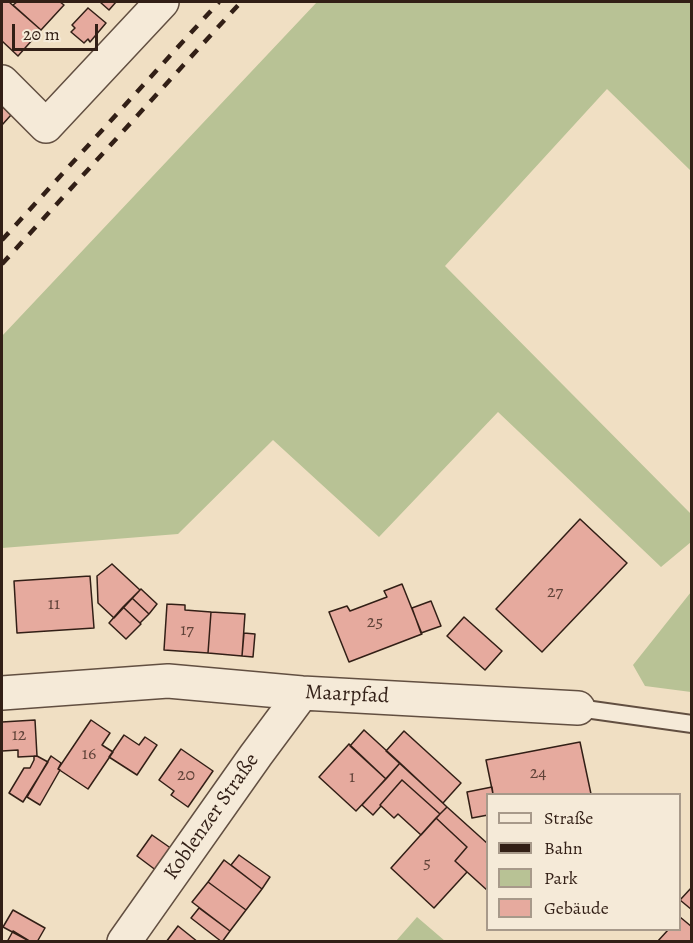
<!DOCTYPE html>
<meta charset="utf-8">
<style>
body{margin:0}
#map{position:relative;width:693px;height:943px;overflow:hidden;background:#f0dfc3;font-family:Alegreya,serif}
canvas{display:block}
.frame{position:absolute;inset:0;border:3px solid #321f16;pointer-events:none}
.legend{position:absolute;left:486px;top:793px;width:195px;height:138px;box-sizing:border-box;background:#f5ead8;border:2px solid #a7998a;margin:0;padding:8px 10px;list-style:none;font-size:18px;color:#321f16}
.legend li{display:flex;align-items:center;gap:12px;height:30px}
.legend b{width:30px;border:2px solid #a7998a}
.scale{position:absolute;left:12px;top:24px;width:86px;height:27px;box-sizing:border-box;border:3px solid #321f16;border-top:0;padding-left:8px;font-size:18px;line-height:21px;white-space:nowrap;color:#321f16;-webkit-text-stroke:4px #f5ead8;paint-order:stroke}
</style>
<div id="map">
<canvas width="693" height="943"></canvas>
<div class="frame"></div>
<ul class="legend">
<li><b style="height:8px;background:#f5ead8"></b>Straße</li>
<li><b style="height:8px;background:#321f16"></b>Bahn</li>
<li><b style="height:16px;background:#b8c295"></b>Park</li>
<li><b style="height:16px;background:#e6aa9e"></b>Gebäude</li>
</ul>
<div class="scale">20 m</div>
</div>
<script>
const ctx = document.querySelector('canvas').getContext('2d');
ctx.lineJoin = 'round';
function paint(path, color) {
  ctx.fillStyle = color;
  ctx.fill(path, 'evenodd');
}
function poly(rows) {
  const path = new Path2D();
  for (const r of rows) {
    path.moveTo(r[0], r[1]);
    for (let i = 2; i < r.length; i += 2) path.lineTo(r[i], r[i + 1]);
  }
  return path;
}
function stroke(path, color, width, dash) {
  ctx.strokeStyle = color;
  ctx.lineWidth = width;
  ctx.lineCap = dash ? 'butt' : 'round';
  ctx.setLineDash(dash || []);
  ctx.stroke(path);
}
function label(font, color, halo, rows, align = 'center') {
  ctx.font = font + ' Alegreya,serif';
  ctx.lineWidth = 6;
  ctx.setLineDash([]);
  ctx.textBaseline = 'middle';
  ctx.strokeStyle = halo;
  ctx.fillStyle = color;
  for (const [text, x, y, turn = 0] of rows) {
    ctx.save();
    ctx.translate(x, y);
    ctx.rotate((+turn || 0) * Math.PI / 180);
    ctx.textAlign = isNaN(turn) ? turn : align;
    if (halo) ctx.strokeText(text, 0, 0);
    ctx.fillText(text, 0, 0);
    ctx.restore();
  }
}
paint(poly([
 [317,2,691,2,691,171,607,89,445,266,691,514,691,542,661,567,498,412,379,537,273,440,178,534,2,548,2,336],
 [691,592,691,692,645,686,633,665],
 [417,917,445,941,396,941]
]), '#b8c295');
const building = poly([
 [2,2,9,2,41,30,18,56,2,41,2,2],
 [17,2,60,2,64,5,41,30,13,5,17,2],
 [100,2,116,2,109,10,100,2],
 [88,8,106,23,90,42,88,39,84,43,71,32,75,28,72,25,88,8],
 [2,106,11,115,2,125,2,106],
 [580,519,627,563,542,652,496,609,580,519],
 [112,564,140,590,114,618,98,603,97,576,112,564],
 [90,576,94,628,17,633,14,581,90,576],
 [402,584,422,634,349,662,329,612,347,606,350,611,387,597,384,591,402,584],
 [141,589,157,604,149,614,132,598,141,589],
 [132,598,149,614,140,623,123,607,132,598],
 [431,601,441,626,421,633,412,608,431,601],
 [167,604,185,605,185,610,211,612,208,653,164,650,167,604],
 [123,607,141,624,126,639,109,623,123,607],
 [211,612,245,614,242,656,208,653,211,612],
 [464,617,502,651,485,670,447,636,464,617],
 [244,633,255,634,253,657,242,656,244,633],
 [35,720,37,756,18,757,18,750,2,751,2,722,35,720],
 [91,720,110,733,102,745,113,752,88,789,58,769,91,720],
 [364,730,400,763,386,779,350,746,364,730],
 [404,731,461,783,443,803,386,751,404,731],
 [124,735,139,745,145,737,157,745,137,775,109,757,124,735],
 [580,742,591,794,493,794,486,760,580,742],
 [349,744,386,779,356,811,319,777,349,744],
 [181,749,213,771,188,807,171,795,174,791,159,780,181,749],
 [34,756,37,756,48,762,23,802,9,793,24,768,30,768,34,760,34,756],
 [51,756,61,763,58,769,60,770,40,805,27,797,51,756],
 [400,763,447,807,440,814,402,780,380,805,381,806,373,815,362,805,400,763],
 [402,780,440,814,421,835,398,814,394,818,380,805,402,780],
 [492,787,493,794,488,794,488,815,472,818,467,792,492,787],
 [447,807,488,844,488,891,455,861,467,847,436,818,447,807],
 [436,818,467,847,455,861,467,872,434,908,391,868,436,818],
 [152,835,172,849,157,871,137,856,152,835],
 [239,855,270,877,262,889,231,865,239,855],
 [224,860,262,889,246,910,208,882,224,860],
 [208,882,246,910,230,931,192,902,208,882],
 [692,887,692,910,680,900,692,887],
 [199,908,230,931,222,942,191,918,199,908],
 [13,910,45,928,37,942,31,942,3,927,13,910],
 [680,917,692,927,692,942,657,942,668,930,680,930,680,917],
 [178,926,198,942,166,942,178,926],
 [13,931,31,942,7,942,13,931]
]);
paint(building, '#e6aa9e');
stroke(building, '#321f16', 1.5);
const service = poly([
 [578,708,692,724]
]);
const minor = poly([
 [2,82,46,126,162,2],
 [2,693,168,681,302,693,578,708],
 [124,942,256,755,302,693]
]);
stroke(service, '#624f41', 20);
stroke(minor, '#624f41', 36);
stroke(service, '#f5ead8', 16);
stroke(minor, '#f5ead8', 33);
stroke(poly([
 [2,240,219,2],
 [2,264,241,2]
]), '#321f16', 4.5, [10, 10]);
label('18px', '#5f4238', null, [
 ["27",555,593],
 ["11",54,605],
 ["25",375,623],
 ["17",187,631],
 ["12",19,736],
 ["16",89,755],
 ["24",538,774],
 ["20",186,776],
 ["1",352,778],
 ["5",427,864]
]);
label('21px', '#321f16', '#f5ead8', [
 ["Maarpfad",347,695,3],
 ["Koblenzer Straße",212,817,-55]
]);
</script>
